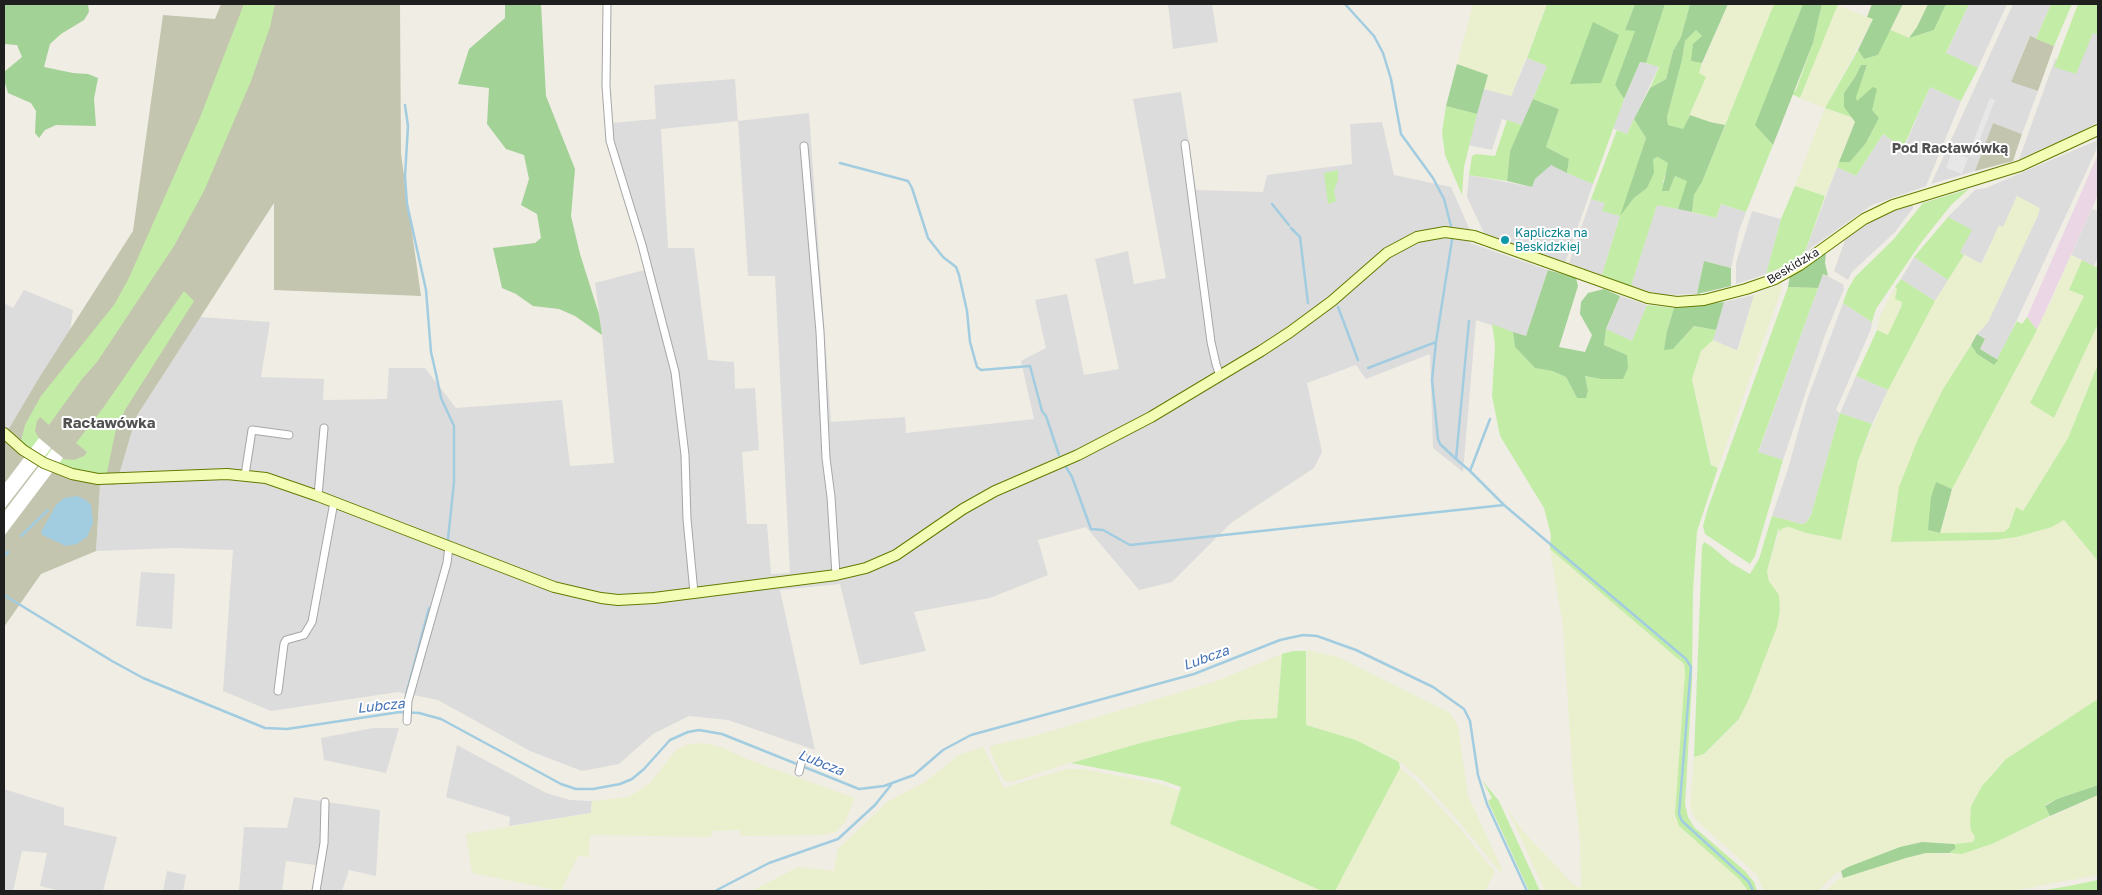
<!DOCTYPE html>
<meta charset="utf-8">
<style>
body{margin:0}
#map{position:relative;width:2102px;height:895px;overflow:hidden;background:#f0ede4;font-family:"Golos Text",sans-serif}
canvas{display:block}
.frame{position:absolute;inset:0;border:5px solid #1f1f1f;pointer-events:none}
</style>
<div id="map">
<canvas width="2102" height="895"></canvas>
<div class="frame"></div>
</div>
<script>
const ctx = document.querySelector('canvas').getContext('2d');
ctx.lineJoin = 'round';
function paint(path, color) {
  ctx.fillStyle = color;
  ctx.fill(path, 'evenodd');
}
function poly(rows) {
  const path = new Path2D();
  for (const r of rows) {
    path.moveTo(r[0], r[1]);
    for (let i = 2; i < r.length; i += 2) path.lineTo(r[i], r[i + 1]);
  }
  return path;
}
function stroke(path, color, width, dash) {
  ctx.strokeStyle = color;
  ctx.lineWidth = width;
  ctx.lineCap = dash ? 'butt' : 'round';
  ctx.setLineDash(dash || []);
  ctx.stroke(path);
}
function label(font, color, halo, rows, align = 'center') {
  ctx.font = font + ' "Golos Text",sans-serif';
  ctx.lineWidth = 4;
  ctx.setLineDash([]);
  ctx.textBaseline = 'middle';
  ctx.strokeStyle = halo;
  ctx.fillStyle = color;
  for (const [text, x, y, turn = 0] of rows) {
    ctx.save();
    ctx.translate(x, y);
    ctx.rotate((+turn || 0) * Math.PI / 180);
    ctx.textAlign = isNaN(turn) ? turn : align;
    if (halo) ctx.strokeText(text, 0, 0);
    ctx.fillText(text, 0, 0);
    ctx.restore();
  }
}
paint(poly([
 [1168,4,1212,4,1218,42,1173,49],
 [1969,4,2007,4,1978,68,1946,54],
 [2013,4,2051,4,2036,39,2029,37,2011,82,2038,91,2022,134,1993,123,1975,171,1931,184],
 [2093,33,2098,35,2098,122,2078,133,2019,159,2055,59,2075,66],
 [1527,58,1547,66,1522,125,1502,119,1492,150,1468,145,1484,89,1511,96],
 [1640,62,1659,66,1627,134,1612,128],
 [735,79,738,121,809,113,831,422,905,417,906,433,1034,419,1021,361,1046,348,1035,300,1067,294,1084,375,1119,369,1095,259,1128,251,1134,284,1166,278,1133,99,1181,92,1196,190,1263,192,1267,175,1352,164,1350,124,1382,122,1394,175,1451,187,1469,228,1470,243,1548,270,1526,337,1476,320,1463,472,1433,448,1430,354,1366,379,1356,365,1307,383,1322,452,1314,468,1231,523,1172,582,1139,590,1086,527,1038,540,1048,575,990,598,914,612,926,651,860,665,840,584,780,590,815,750,728,720,689,716,653,734,619,764,582,771,530,751,438,700,398,692,271,711,223,691,233,550,176,548,96,551,100,484,116,484,136,417,200,317,270,322,261,377,324,379,323,400,387,399,389,368,425,368,456,408,562,400,570,466,614,463,602,335,595,283,652,268,612,140,611,123,656,119,654,85],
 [738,121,748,276,775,276,790,573,771,574,767,524,747,524,742,452,759,450,755,388,735,389,734,362,708,360,694,248,668,248,661,129],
 [1930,87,1961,101,1926,186,1872,205,1805,252,1837,167,1856,176,1883,134,1904,148],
 [2098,140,2096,150,2089,166,1998,360,1980,349,1985,340,1977,334,1988,322,2038,215,2017,196,2003,228,1999,226,1981,264,1960,252,1948,217,1975,190,1986,188],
 [1551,164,1593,184,1565,263,1484,233,1467,197,1469,175,1532,187,1535,179],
 [1591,199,1605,203,1620,216,1602,275,1569,263],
 [1657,204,1716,218,1721,204,1746,212,1739,231,1731,268,1704,261,1697,294,1662,295,1631,286],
 [1913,204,1913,208,1895,232,1852,272,1848,280,1834,271,1845,240,1850,234,1881,216],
 [2092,209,2098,211,2098,257,2094,266,2071,255],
 [1752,211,1781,219,1766,274,1736,284,1736,263],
 [1914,257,1948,280,1935,301,1901,279],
 [1823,274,1843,284,1844,289,1825,335,1783,460,1758,453],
 [24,290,73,310,70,331,37,381,4,437,4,303,13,308],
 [1754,295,1737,351,1713,340,1724,302],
 [1620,296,1647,305,1632,342,1606,330],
 [1843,303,1872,322,1871,329,1836,410,1840,413,1856,376,1888,390,1872,424,1840,413,1811,515,1806,523,1802,524,1772,516,1788,469,1807,400],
 [141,572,175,574,172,629,136,626],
 [373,728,399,728,386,773,324,760,321,738],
 [457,745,546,793,570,800,592,801,591,813,509,826,510,817,446,797],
 [4,789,64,808,64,825,117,837,103,891,60,891,40,886,47,853,22,851,13,891,4,891],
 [294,797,380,810,376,876,349,870,342,891,318,891,322,866,286,861,282,891,239,891,244,827,287,828],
 [167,871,186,875,183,891,163,891]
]), '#dddcdc');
paint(poly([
 [2098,154,2098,195,2037,330,2027,317]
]), '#ead6e4');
paint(poly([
 [221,4,400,4,401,154,421,296,274,290,274,203,136,417,116,485,100,484,96,551,41,574,4,627,4,437,37,381,133,231,163,15,215,19],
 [2030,36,2054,46,2038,91,2011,82],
 [1993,123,2022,134,2013,161,1975,171]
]), '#c3c5af');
paint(poly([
 [1473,4,1547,4,1511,96,1484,89,1488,75,1457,64],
 [1728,4,1774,4,1725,125,1710,122,1690,115,1705,77,1699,73],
 [1903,4,1928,4,1917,27,1909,38,1891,30],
 [1837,5,1873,19,1825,108,1854,118,1855,122,1825,196,1795,186,1825,108,1800,98],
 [2017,196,2040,208,2038,215,1988,322,1977,334,1943,389,1918,439,1892,542,1994,540,2017,537,2052,527,2064,520,2098,561,2098,699,2006,759,1982,786,1971,806,1970,823,1971,831,1975,837,1973,842,1954,844,1923,842,1848,867,1835,874,1818,891,1764,891,1757,875,1695,819,1690,806,1694,757,1704,754,1739,719,1749,699,1777,627,1780,611,1767,571,1779,532,1783,528,1789,527,1806,533,1841,540,1858,461,1888,390,1932,306,1964,255,1982,264,1999,225,2003,227],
 [2071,255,2082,260,2069,290,2084,296,2030,403,2054,418,2098,324,2098,364,2068,438,2023,511,2016,507,2009,528,2005,532,1940,533,1952,489,2017,368,2052,299],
 [1781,284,1782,288,1718,468,1712,465,1692,379,1701,351,1713,340,1738,351,1754,295],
 [1895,287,1898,289,1902,302,1888,336,1877,330,1880,316],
 [1550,549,1684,664,1685,673,1679,826,1740,880,1748,891,1545,891,1507,808,1522,830,1574,885,1581,888,1580,842,1572,767,1563,626],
 [1307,650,1338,657,1450,713,1458,726,1468,796,1502,869,1500,872,1457,819,1421,780,1400,762,1356,740,1306,725],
 [1282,654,1277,718,1240,720,1144,742,1066,764,1012,782,1004,781,991,753,990,746,1034,736,1214,682],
 [703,743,721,747,749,760,855,798,845,822,836,832,822,835,741,836,740,830,712,831,711,837,590,835,589,857,578,856,561,891,472,873,466,834,591,813,592,801,628,797,635,793,650,783,676,750,688,744],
 [983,747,1004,788,1066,769,1083,769,1161,784,1180,791,1170,824,1322,891,995,891,984,889,983,891,752,891,798,867,834,871,838,849,887,802,925,782,959,755],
 [1400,768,1415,780,1458,826,1495,872,1485,891,1335,891],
 [2098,795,2098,875,2012,891,1826,891,1838,879,1906,858,1926,853,1962,854,1992,844]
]), '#eaf0ce');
paint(poly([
 [244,4,275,4,270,27,251,81,204,191,174,246,97,362,82,379,49,425,40,417,37,421,35,431,40,440,63,459,74,460,84,456,87,452,76,443,101,411,184,291,194,301,125,410,116,429,107,472,105,474,77,470,44,457,21,441,25,425,41,396,114,305,128,280,201,115],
 [1547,4,1635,4,1625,30,1636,30,1615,85,1624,99,1593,184,1567,173,1569,159,1546,147,1559,109,1533,99,1547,66,1527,58],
 [1665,4,1690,4,1681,37,1673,51,1666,79,1650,88,1659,67,1646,63],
 [1774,4,1803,4,1756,125,1773,145,1746,212,1721,204,1716,218,1692,212,1694,195,1702,182,1722,133],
 [1822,4,1838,4,1800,98,1792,94,1796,90,1813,43],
 [1946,4,1969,4,1946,53,1978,68,1961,101,1930,87,1903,148,1883,134,1856,176,1837,167,1839,162,1850,162,1866,143,1879,118,1857,101,1855,97,1867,66,1861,65,1855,77,1844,93,1844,107,1854,118,1825,108,1858,50,1864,59,1878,55,1885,37,1891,30,1909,38,1934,30],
 [2051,4,2072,4,2054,46,2036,39],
 [2078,4,2098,4,2098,35,2093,33,2076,74,2054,67],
 [1696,30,1702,36,1691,61,1702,63,1699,73,1706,77,1683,130,1668,125,1667,117,1682,60,1685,41],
 [1446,106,1477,114,1464,167,1462,195,1445,155,1442,132],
 [1634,119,1646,138,1621,214,1634,198,1647,188,1653,173,1653,159,1658,157,1669,163,1663,182,1669,191,1675,176,1688,181,1678,209,1657,205,1631,286,1602,275,1620,216,1602,211,1605,203,1591,199,1617,130,1627,134],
 [1507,120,1522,125,1510,151,1507,181,1469,175,1472,156,1476,154,1495,156],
 [1338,170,1338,180,1334,190,1336,201,1328,204,1324,173],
 [1795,186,1825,196,1805,252,1785,266,1766,274,1781,219],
 [1969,189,1951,205,1920,244,1876,309,1872,322,1843,303,1848,289,1855,277,1893,240,1923,203],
 [1948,217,1972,230,1960,252,1964,255,1948,280,1914,257],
 [2082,260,2096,267,2098,264,2098,324,2054,418,2030,403,2084,296,2069,290],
 [1901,279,1935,301,1888,390,1856,376,1877,330,1888,335,1901,307,1902,302,1895,299,1897,289,1895,287],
 [1788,287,1818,288,1758,452,1783,460,1755,556,1750,564,1705,534,1703,526,1708,508],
 [1647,305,1674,308,1667,331,1674,348,1694,326,1716,330,1713,340,1701,351,1692,379,1711,465,1718,468,1697,531,1693,591,1692,682,1685,804,1688,817,1694,827,1745,871,1754,882,1757,891,1748,891,1740,880,1679,826,1675,814,1685,673,1684,664,1550,549,1551,535,1544,508,1500,436,1492,396,1495,345,1492,324,1513,332,1515,347,1535,368,1552,371,1566,377,1577,398,1585,398,1588,390,1585,376,1601,379,1627,355,1604,345,1606,329,1632,341],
 [2027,317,2037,330,1952,489,1936,483,1928,530,1940,533,2004,532,2009,528,2016,507,2023,511,2068,438,2098,364,2098,561,2064,520,2052,527,2017,537,1994,540,1891,542,1899,487,1918,439,1943,389,1971,345,1977,354,1994,365,2017,321,2022,324],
 [1840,413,1872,424,1858,461,1841,540,1806,533,1789,527,1783,528,1779,532,1779,527,1767,571,1769,581,1779,595,1780,611,1777,627,1749,699,1739,719,1704,754,1694,757,1702,546,1704,542,1712,547,1731,563,1750,574,1759,559,1772,516,1802,524,1806,523,1811,515],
 [1293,651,1306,651,1306,725,1356,740,1399,762,1400,768,1335,891,1322,891,1170,824,1181,787,1161,780,1071,763,1144,742,1240,720,1277,718,1282,654],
 [2098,699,2098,785,2057,799,2045,805,2050,816,1992,844,1962,854,1949,853,1956,848,1954,844,1973,842,1975,837,1971,831,1970,823,1971,806,1982,786,2006,759],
 [1482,780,1499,801,1540,891,1529,891,1488,801,1492,798],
 [2098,880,2098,890,2040,891,2069,886]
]), '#c3eda7');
paint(poly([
 [4,4,88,4,89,12,84,20,61,34,50,44,44,67,73,73,88,74,98,78,94,99,96,126,56,125,45,130,39,138,35,133,36,111,31,103,8,93,4,80,4,72,22,57,17,45,4,44],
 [505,4,541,4,546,96,575,169,571,216,580,254,599,314,602,335,575,316,559,309,533,306,516,294,502,288,493,248,535,243,541,238,537,214,521,205,529,179,524,155,506,149,487,124,489,88,458,84,469,49,505,18],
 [1635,4,1665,4,1646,63,1640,62,1624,99,1615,85,1635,31,1625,30],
 [1690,4,1728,4,1702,63,1691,61,1693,44,1702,36,1696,30,1685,41,1682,60,1667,117,1668,125,1683,129,1690,115,1710,122,1725,125,1702,182,1694,195,1692,212,1678,209,1687,181,1675,176,1669,191,1662,191,1668,163,1658,157,1653,159,1654,173,1647,188,1634,198,1620,216,1646,138,1634,119,1650,88,1666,79,1673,51,1681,37],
 [1803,4,1822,4,1813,43,1773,145,1755,125],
 [1872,4,1903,4,1878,55,1864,59,1858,50,1873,19,1867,17],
 [1928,4,1946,4,1934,30,1909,38,1917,27],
 [1593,22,1619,35,1601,83,1570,84],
 [1457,64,1488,75,1477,114,1446,106],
 [1861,65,1867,65,1856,97,1857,101,1873,87,1877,89,1872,110,1879,118,1866,143,1850,162,1839,162,1855,122,1844,107,1844,93,1855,77],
 [1533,99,1559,109,1546,147,1569,159,1567,173,1551,165,1535,179,1532,187,1507,181,1510,151],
 [1826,253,1825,263,1828,276,1823,274,1818,288,1788,287,1790,276],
 [1704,261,1731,268,1731,286,1697,294],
 [1548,270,1576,278,1578,286,1559,347,1585,352,1592,335,1580,314,1581,302,1588,293,1604,289,1620,296,1606,329,1604,345,1627,355,1628,368,1623,379,1601,379,1585,376,1588,390,1586,398,1577,398,1566,377,1552,371,1535,368,1515,347,1513,332,1526,336],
 [1724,302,1716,330,1694,326,1673,349,1664,350,1667,331,1674,308],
 [1977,334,1985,339,1980,349,1998,360,1994,365,1977,354,1971,345],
 [1936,482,1952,489,1940,533,1928,530,1931,497],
 [2098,785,2098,795,2050,816,2045,806,2057,799],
 [1922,842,1954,844,1956,848,1949,853,1926,853,1906,858,1843,878,1841,871,1848,867,1900,847]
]), '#a2d296');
paint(poly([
 [1990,98,1995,100,1973,157,1968,155],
 [1952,152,1968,158,1962,174,1946,168]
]), '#e7e7e7');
paint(poly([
 [77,496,86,500,91,505,93,523,87,537,77,544,66,546,42,535,41,532,56,505,64,498]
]), '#a2cce0');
paint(poly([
 [39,438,51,448,4,509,4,484],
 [52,449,63,458,4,536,4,512]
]), '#fff');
stroke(poly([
 [1345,4,1374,36,1383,53,1391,79,1401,134,1433,178,1444,199,1451,226],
 [405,105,408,126,405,176,407,204,426,290,431,352,436,374,441,398,454,426,454,482,448,539],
 [840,163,908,181,912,188,928,238,943,257,956,267,959,275,967,311,970,342,977,367,981,370,1030,366,1042,411,1046,416,1059,455],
 [1272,204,1289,225],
 [1291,228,1300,237,1308,303],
 [1338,307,1358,360],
 [1469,321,1456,459,1470,471],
 [1436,342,1452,240],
 [1368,368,1436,342,1432,380,1438,439,1440,444,1456,459],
 [1490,419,1470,471,1504,505],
 [1066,467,1072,477,1091,529,1103,530,1130,545,1504,505,1686,659,1691,667,1679,814,1682,821,1749,882,1753,891],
 [21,536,48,510],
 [4,556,8,552],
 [4,595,112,661,143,678,265,728,287,729,400,712,419,713,441,719,561,784,576,789,593,789,620,784,632,779,644,769,670,740,688,732,699,730,722,734,859,789,884,786,914,775,943,750,971,735,1194,674,1280,640,1303,635,1317,636,1356,650,1433,687,1464,709,1470,721,1478,775,1487,804,1527,891],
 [406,695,429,608],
 [715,891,769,863,838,839,875,805,891,785]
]), '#a2cce0', 2.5);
const street = poly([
 [607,4,606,86,610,141,642,245,675,372,685,455,687,519,694,593],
 [1185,144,1211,342,1216,364,1220,376],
 [804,146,820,332,826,458,831,497,836,575],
 [245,475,252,430,289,435],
 [318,496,324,428],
 [278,691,284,644,286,640,304,635,312,622,334,502],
 [407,721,408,701,447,563,449,546],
 [799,772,803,756],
 [316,891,324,843,325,802]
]);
const secondary = poly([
 [4,433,23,450,44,463,72,474,98,479,227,474,266,478,318,496,554,587,601,598,618,600,654,598,836,575,866,568,896,555,963,509,995,491,1078,455,1151,417,1261,351,1290,332,1332,301,1387,253,1417,237,1445,232,1474,236,1648,298,1677,302,1704,300,1746,289,1775,279,1800,265,1864,219,1893,205,2020,166,2098,130]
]);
stroke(street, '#a6a6a6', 9);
stroke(secondary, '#627b00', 12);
stroke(street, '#fff', 7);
stroke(secondary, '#f3fdb5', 10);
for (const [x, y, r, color] of [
 [1505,240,5,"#0f9aa8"]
]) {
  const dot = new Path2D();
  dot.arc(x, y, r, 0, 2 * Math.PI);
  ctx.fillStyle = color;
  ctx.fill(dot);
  stroke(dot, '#fff', 2);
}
label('12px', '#0d838f', '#fff', [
 ["Kapliczka na",1515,233],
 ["Beskidzkiej",1515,247]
], 'left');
label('12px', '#1f1f1f', '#fff', [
 ["Beskidzka",1793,266,-31]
]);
label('bold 14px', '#525252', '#fff', [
 ["Pod Racławówką",1950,149]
]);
label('italic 14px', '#4572b4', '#fff', [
 ["Lubcza",1206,658,-20],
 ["Lubcza",381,706,-6],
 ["Lubcza",821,763,22]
]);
label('bold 15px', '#525252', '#fff', [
 ["Racławówka",109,423]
]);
</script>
